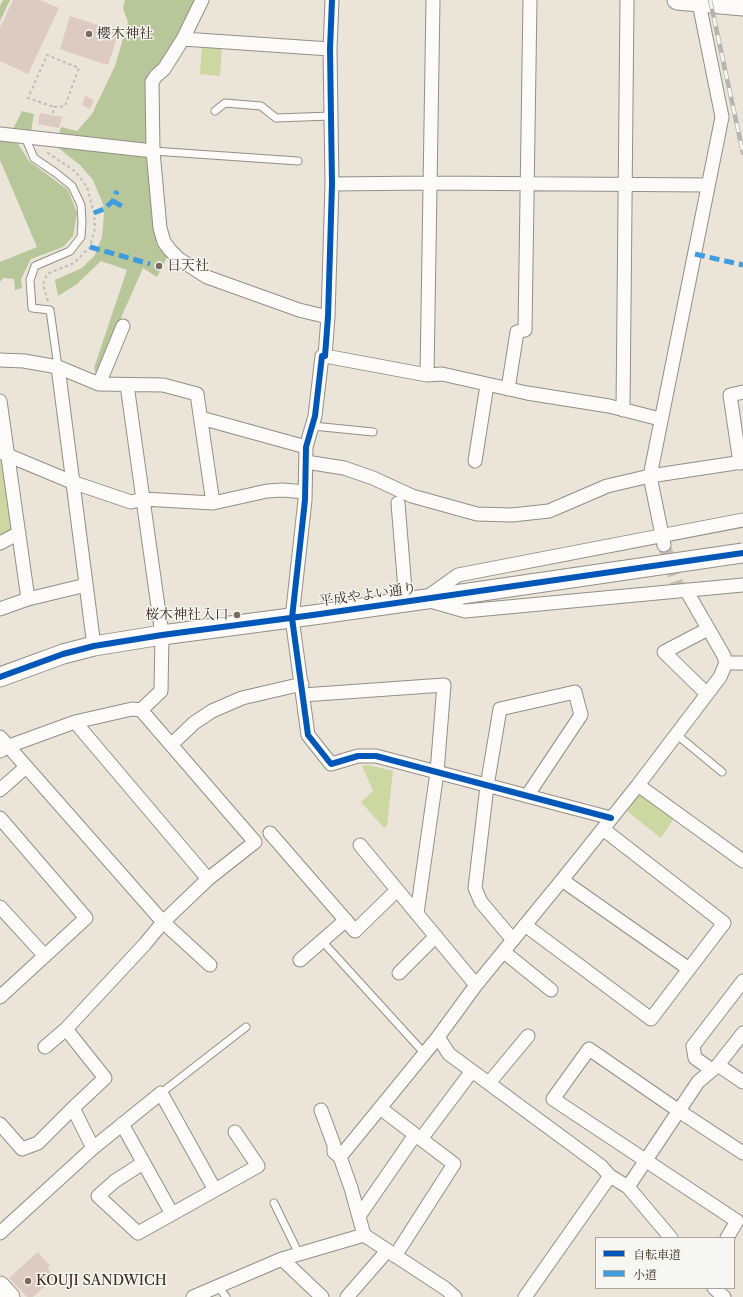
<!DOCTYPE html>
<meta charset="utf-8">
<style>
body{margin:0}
#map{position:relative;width:743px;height:1297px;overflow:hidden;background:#eae4d9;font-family:"Libre Caslon Text","Noto Serif JP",serif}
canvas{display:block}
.legend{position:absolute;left:595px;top:1237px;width:140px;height:52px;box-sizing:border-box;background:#f6f6f2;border:1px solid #aba49d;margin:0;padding:5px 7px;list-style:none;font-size:12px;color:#3b2a1e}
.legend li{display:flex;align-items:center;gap:8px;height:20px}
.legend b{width:20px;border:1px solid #aba49d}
</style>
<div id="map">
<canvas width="743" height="1297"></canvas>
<ul class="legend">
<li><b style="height:5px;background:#0057b8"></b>自転車道</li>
<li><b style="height:5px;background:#3f9ce0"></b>小道</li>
</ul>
</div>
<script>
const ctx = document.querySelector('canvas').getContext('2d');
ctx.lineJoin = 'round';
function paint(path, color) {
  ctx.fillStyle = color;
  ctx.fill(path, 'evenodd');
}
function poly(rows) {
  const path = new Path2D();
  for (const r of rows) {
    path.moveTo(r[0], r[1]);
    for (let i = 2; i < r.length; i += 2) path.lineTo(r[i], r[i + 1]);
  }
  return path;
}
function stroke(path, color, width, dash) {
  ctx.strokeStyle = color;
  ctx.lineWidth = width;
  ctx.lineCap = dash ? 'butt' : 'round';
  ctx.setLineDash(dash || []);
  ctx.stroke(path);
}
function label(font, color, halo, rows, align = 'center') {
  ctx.font = font + ' "Libre Caslon Text","Noto Serif JP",serif';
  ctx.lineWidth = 3;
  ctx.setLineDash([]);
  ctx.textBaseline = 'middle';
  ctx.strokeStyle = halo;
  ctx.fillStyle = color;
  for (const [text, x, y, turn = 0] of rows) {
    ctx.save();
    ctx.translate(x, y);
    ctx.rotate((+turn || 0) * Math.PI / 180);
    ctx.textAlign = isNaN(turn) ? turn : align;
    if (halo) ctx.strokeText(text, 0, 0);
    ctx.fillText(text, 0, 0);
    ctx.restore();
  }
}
paint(poly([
 [202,45,222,46,220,76,200,74],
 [0,461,4,465,14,530,0,538],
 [368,765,393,771,387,825,384,828,361,802,373,791,362,766],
 [639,795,642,796,674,818,661,838,627,811]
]), '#ccd7a1');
paint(poly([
 [3,0,10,0,0,21,0,6],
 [125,0,196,0,180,31,158,65,148,73,145,84,146,143,150,160,152,212,157,243,167,257,157,277,143,268,96,374,94,368,127,270,101,261,77,284,58,296,55,280,82,268,95,255,102,237,104,215,103,204,93,180,80,165,56,146,61,127,77,131,92,114,115,66,128,22,123,8],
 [22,111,34,114,31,131,16,141,29,161,68,190,77,213,73,236,63,247,31,259,21,279,22,288,15,290,14,279,3,278,0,282,0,262,37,247,0,160,0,129,12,131]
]), '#b7c799');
paint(poly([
 [13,0,40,0,59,8,28,74,0,61,0,28],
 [70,16,119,32,108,65,60,49],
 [85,96,94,100,90,109,82,105],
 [40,113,62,117,59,128,38,124],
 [38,1252,50,1266,47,1268,55,1277,33,1297,27,1297,9,1278]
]), '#ddcac3');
stroke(poly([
 [664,545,679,590]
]), '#c7bfb4', 13, [13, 6]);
const lane = poly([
 [215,111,225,103,261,106,276,118,331,116],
 [25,137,34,158,56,173,72,186,81,205,82,222,81,237,70,251,35,266,30,280,32,308,50,310,58,367],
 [153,151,298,161],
 [313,426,373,432],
 [676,734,722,772],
 [322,941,425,1054],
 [161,1093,246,1027],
 [274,1203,299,1254],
 [218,1286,226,1297]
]);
const street = poly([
 [202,0,183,39,164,69,156,76,152,82,153,151,160,228,164,242,170,250,179,259,207,277,299,310,328,317],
 [332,0,330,49,332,184,328,317,325,356,322,356,315,416,306,447,305,500,292,618,308,735,331,764,358,756,376,756,611,818],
 [183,39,330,49],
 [0,134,153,151],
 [332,184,430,183,708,185],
 [325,356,427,375,442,374,527,393,609,406,660,419],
 [0,360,24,361,58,367,99,384,163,385,197,394,213,503],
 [58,367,94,646],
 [427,375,433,0],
 [99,384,123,326],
 [127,385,162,635,161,691,141,710],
 [508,389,517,332,525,330,530,0],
 [0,401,28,599],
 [623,410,627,0],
 [201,418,306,447],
 [0,452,72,482,131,502,143,499,213,503,267,491,283,490,305,492],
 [475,461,487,385],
 [306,462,344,468,373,478,412,496,477,514,512,515,549,511,607,486,650,476,743,462],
 [740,463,730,395,743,392],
 [398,503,406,602],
 [0,543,19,533],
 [664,545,650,476,722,117,699,3],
 [427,597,458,575,743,520],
 [430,601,465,611,743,585],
 [0,609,28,599,86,585],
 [726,663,743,663],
 [707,694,664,652,708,629],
 [303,695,444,685,437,772,417,913],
 [75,722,208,879],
 [0,737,163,922,210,965],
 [171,745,194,723,212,711,242,698,302,684],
 [0,751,9,746,75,722,132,709,141,710,255,842,208,879,163,922,145,944,66,1029,45,1047],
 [638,785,743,861],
 [0,790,26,767],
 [0,818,86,918,0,997],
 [270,833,355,931,397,890],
 [360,845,476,985],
 [562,880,689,969],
 [0,907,45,956],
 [525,925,651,1019,724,923,603,829],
 [513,940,481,902,475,888,487,786,500,709,575,692,581,715,527,796],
 [504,952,551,990],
 [300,960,346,920],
 [399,973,436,936],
 [66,1029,105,1078,73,1108,93,1148],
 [438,1037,449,1054,601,1166,610,1176,628,1187,671,1238],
 [718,1065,743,1082],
 [712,1070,695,1058,693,1046,743,981],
 [489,1083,528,1036],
 [380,1108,454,1164,395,1256],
 [0,1124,22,1149,38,1143,73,1108],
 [122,1124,172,1214],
 [421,1139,472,1071],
 [340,1157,438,1037,476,985,562,880,638,785,720,677,726,663,724,656,686,590],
 [143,1163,115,1181,98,1196,138,1233,258,1166,235,1132],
 [628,1187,698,1082,718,1065,743,1033],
 [359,1216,415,1135],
 [0,1233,93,1148,161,1093,215,1190],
 [364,1235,446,1289,455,1297],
 [727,1238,737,1221,553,1099,589,1049,679,1111,743,1153],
 [282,1259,322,1297],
 [714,1288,724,1297],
 [193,1297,282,1259,364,1235,351,1188,340,1157,334,1152,334,1145,321,1110],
 [347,1297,387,1251],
 [525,1297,610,1176]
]);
const secondary = poly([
 [677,0,743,6],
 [0,677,63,654,94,646,162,635,313,615,462,594],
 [0,1286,10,1297]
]);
stroke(lane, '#948e86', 9);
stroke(street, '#948e86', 15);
stroke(secondary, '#948e86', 21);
stroke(poly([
 [53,113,54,107,65,106,79,68,47,55,28,98,54,107],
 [48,301,43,284,47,274,74,263,90,247,95,228,94,213,87,187,76,172,48,153,48,152]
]), '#bfbcba', 2, [3, 3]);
stroke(lane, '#fcfbf9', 7);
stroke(street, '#fcfbf9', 13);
stroke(secondary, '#fcfbf9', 19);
const rail = poly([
 [710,0,743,153]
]);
stroke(rail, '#b6b4b0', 4.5);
stroke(rail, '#f6f6f2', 3, [9]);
const secondaryBridge = poly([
 [462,594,743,553]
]);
stroke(secondaryBridge, '#948e86', 21, []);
stroke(secondaryBridge, '#fcfbf9', 19);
stroke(poly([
 [113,201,125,208],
 [94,213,104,209,113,201,117,191],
 [90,247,150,264],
 [695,254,743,265]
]), '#3f9ce0', 5, [10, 5]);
stroke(poly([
 [332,0,330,49,332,184,328,317,325,356,322,356,315,416,306,447,305,500,292,618,308,735,331,764,358,756,376,756,611,818],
 [0,677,63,654,94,646,162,635,313,615,743,553]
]), '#0057b8', 6);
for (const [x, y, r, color] of [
 [89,34,4,"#786b5f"],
 [159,266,4,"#786b5f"],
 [237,615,4,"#786b5f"],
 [28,1281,4,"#786b5f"]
]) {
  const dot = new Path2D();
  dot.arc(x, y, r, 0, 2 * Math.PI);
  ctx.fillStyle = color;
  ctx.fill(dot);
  stroke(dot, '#f6f6f2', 1.5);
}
label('14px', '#3b2a1e', '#f6f6f2', [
 ["櫻木神社",97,34],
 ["日天社",167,266],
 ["桜木神社入口",229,615,"right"],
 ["KOUJI SANDWICH",36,1281]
], 'left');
label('14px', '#3b2a1e', '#f6f6f2', [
 ["平成やよい通り",368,595,-8]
]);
</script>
